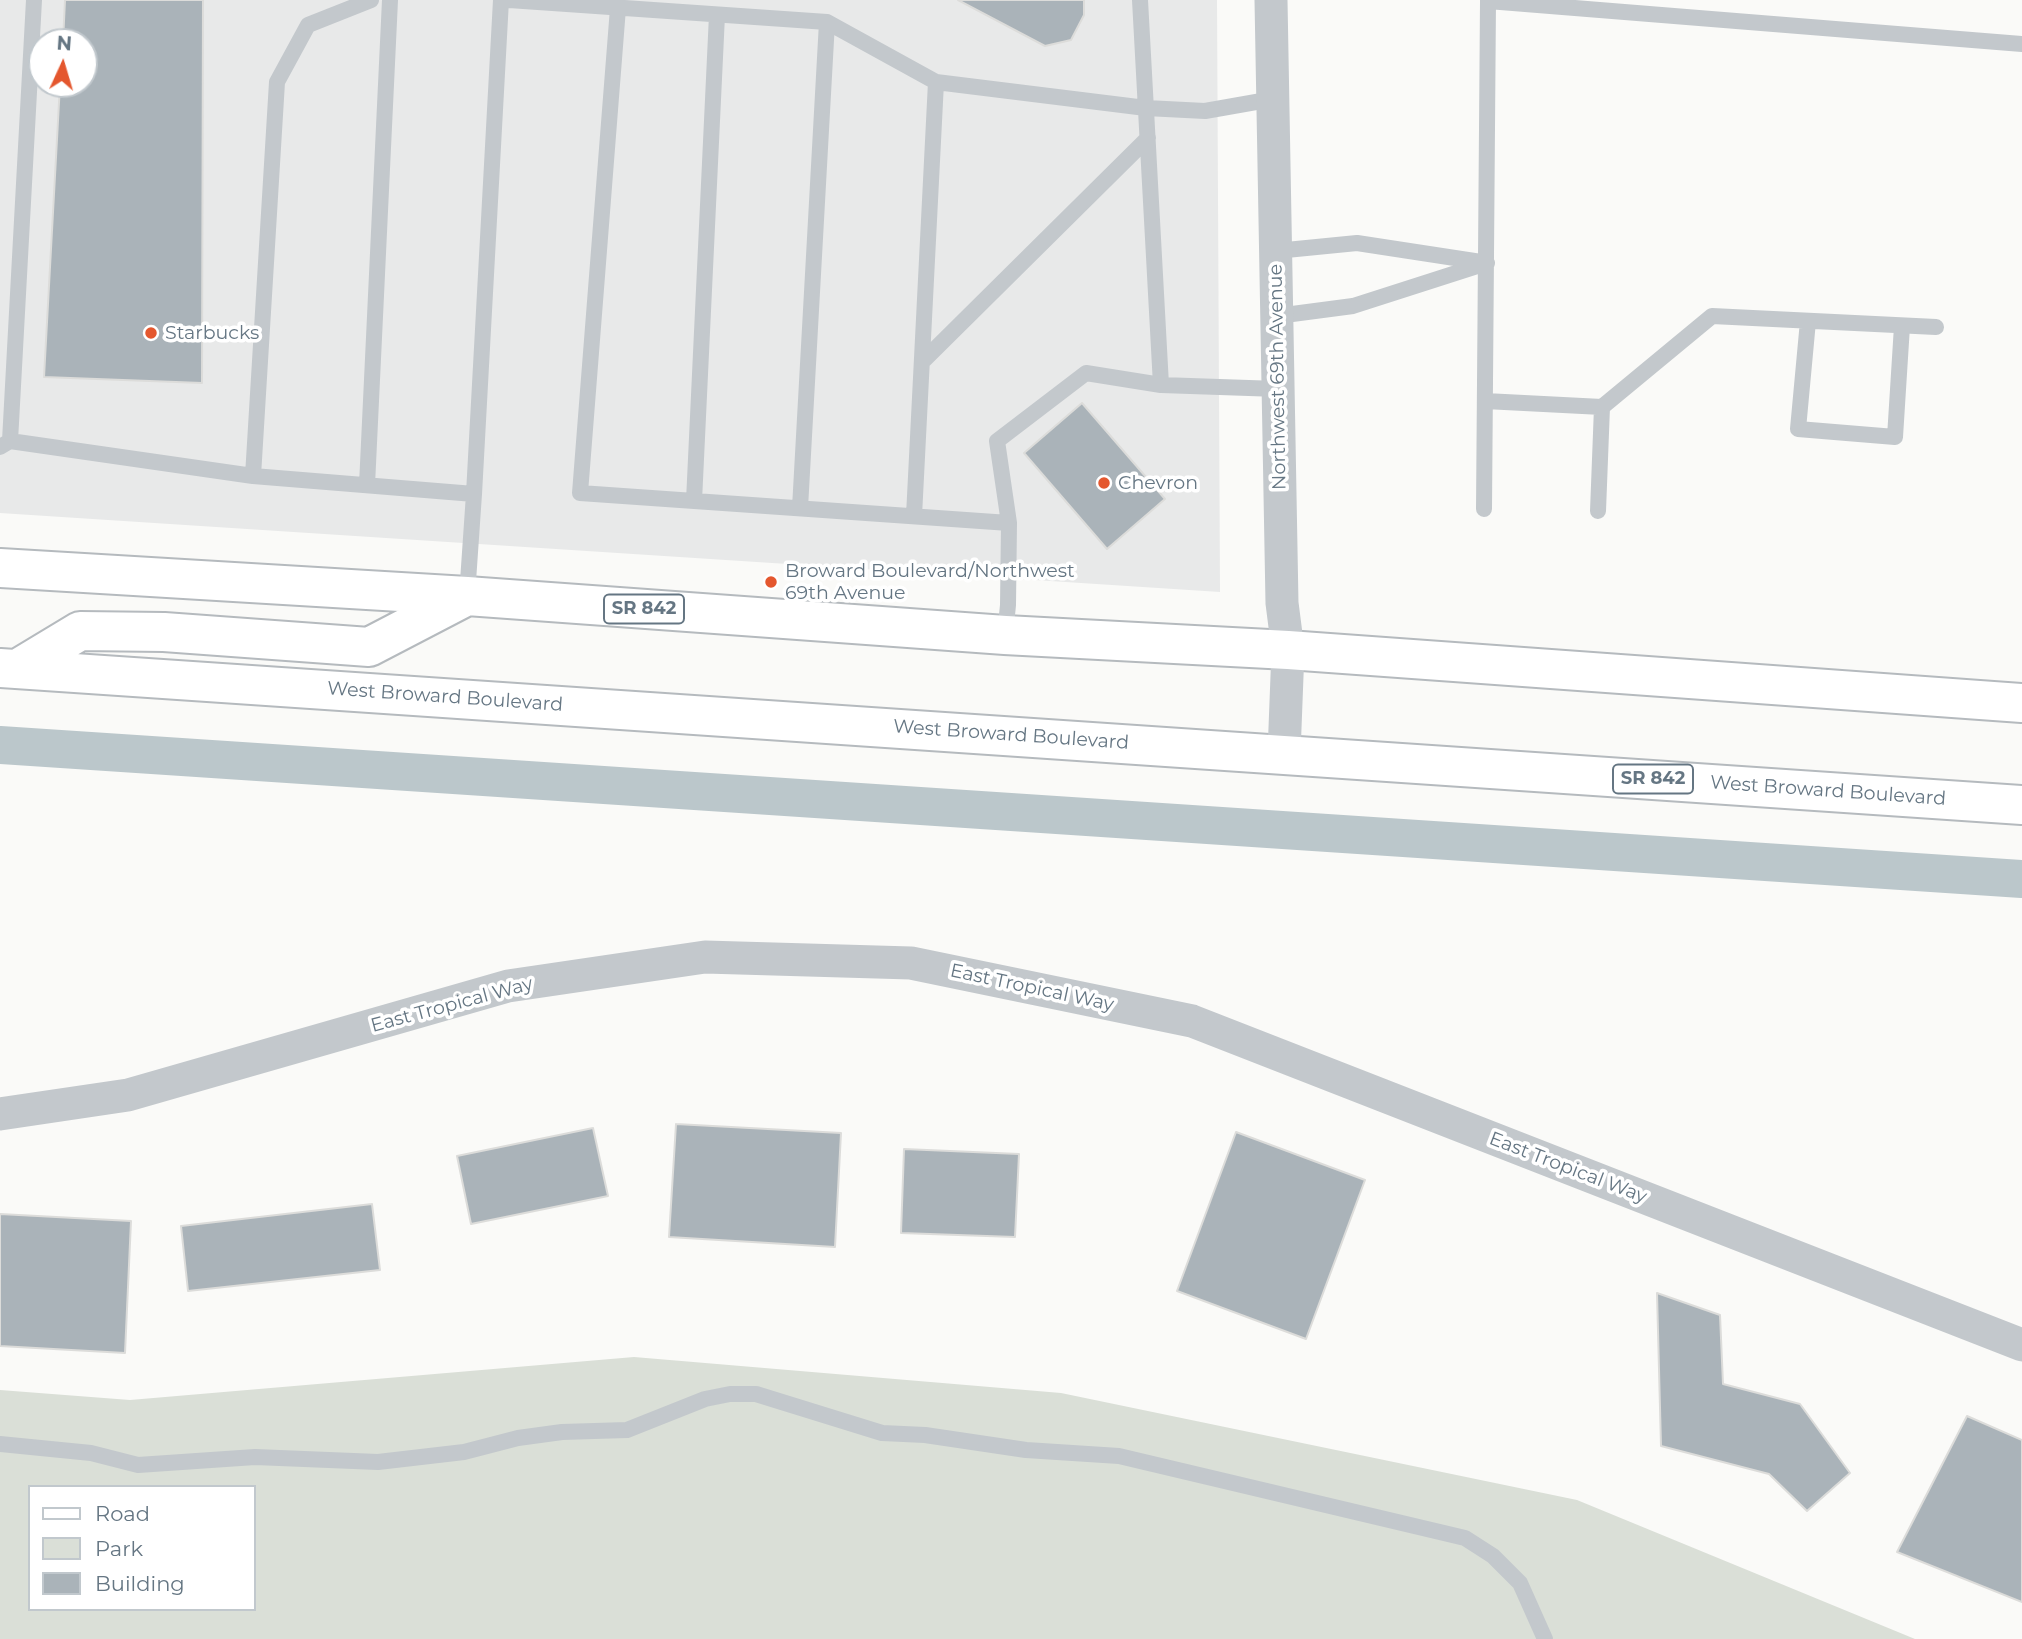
<!DOCTYPE html>
<style>
body{margin:0}
#map{position:relative;width:2022px;height:1639px;overflow:hidden;background:#fafaf8;font-family:Montserrat,sans-serif}
canvas{display:block}
.legend{position:absolute;left:28px;top:1485px;width:228px;height:126px;box-sizing:border-box;background:#fff;border:2px solid #c1c8cd;margin:0;padding:9px 12px;list-style:none;font-size:21px;color:#657683}
.legend li{display:flex;align-items:center;gap:14px;height:35px}
.legend b{width:35px;border:2px solid #c1c8cd}
.north{position:absolute;left:28px;top:28px;width:70px;height:70px;box-sizing:border-box;background:#fff;border:2px solid #c1c8cd;border-radius:50%;rotate:4deg;font-size:19px;font-weight:700;line-height:28px;text-align:center;color:#657683}
.north::after{content:'';display:block;margin:auto;width:24px;height:32px;background:#e4572e;clip-path:polygon(50% 0,100% 100%,50% 72%,0 100%)}
</style>
<div id="map">
<canvas width="2022" height="1639"></canvas>
<ul class="legend">
<li><b style="height:9px;background:#fff"></b>Road</li>
<li><b style="height:19px;background:#dadfd7"></b>Park</li>
<li><b style="height:19px;background:#aab3b9"></b>Building</li>
</ul>
<div class="north">N</div>
</div>
<script>
const ctx = document.querySelector('canvas').getContext('2d');
ctx.lineJoin = 'round';
function paint(path, color) {
  ctx.fillStyle = color;
  ctx.fill(path, 'evenodd');
}
function poly(rows) {
  const path = new Path2D();
  for (const r of rows) {
    path.moveTo(r[0], r[1]);
    for (let i = 2; i < r.length; i += 2) path.lineTo(r[i], r[i + 1]);
  }
  return path;
}
function stroke(path, color, width, dash) {
  ctx.strokeStyle = color;
  ctx.lineWidth = width;
  ctx.lineCap = dash ? 'butt' : 'round';
  ctx.setLineDash(dash || []);
  ctx.stroke(path);
}
function label(font, color, halo, rows, align = 'center') {
  ctx.font = font + ' Montserrat,sans-serif';
  ctx.lineWidth = 7;
  ctx.setLineDash([]);
  ctx.textBaseline = 'middle';
  ctx.strokeStyle = halo;
  ctx.fillStyle = color;
  for (const [text, x, y, turn = 0] of rows) {
    ctx.save();
    ctx.translate(x, y);
    ctx.rotate((+turn || 0) * Math.PI / 180);
    ctx.textAlign = isNaN(turn) ? turn : align;
    if (halo) ctx.strokeText(text, 0, 0);
    ctx.fillText(text, 0, 0);
    ctx.restore();
  }
}
paint(poly([
 [0,0,1217,0,1220,592,0,513],
 [42,42,84,42,84,84,42,84]
]), '#e8e9e9');
paint(poly([
 [634,1357,1061,1393,1577,1500,1915,1639,0,1639,0,1390,130,1400],
 [30,1487,254,1487,254,1609,30,1609]
]), '#dadfd7');
stroke(poly([
 [0,745,2022,879]
]), '#bbc7cb', 38);
const building = poly([
 [65,0,203,0,202,383,44,377,60,84,84,84,84,42,63,42,65,0],
 [958,0,1084,0,1084,15,1071,40,1045,46,958,0],
 [1082,403,1165,499,1107,549,1024,453,1082,403],
 [676,1124,841,1133,835,1247,669,1237,676,1124],
 [593,1128,608,1196,471,1224,457,1156,593,1128],
 [1236,1132,1365,1180,1306,1339,1177,1291,1236,1132],
 [904,1149,1019,1154,1015,1237,901,1233,904,1149],
 [372,1204,380,1270,188,1291,181,1226,372,1204],
 [0,1214,131,1221,125,1353,0,1346,0,1214],
 [1657,1293,1720,1315,1723,1384,1800,1404,1850,1473,1807,1511,1769,1474,1661,1446,1657,1293],
 [1967,1416,2022,1440,2022,1602,1897,1552,1967,1416]
]);
paint(building, '#aab3b9');
stroke(building, '#dcdcda', 2);
const primary = poly([
 [0,568,467,596,1005,635,1288,650,2022,703],
 [0,668,2022,805],
 [17,669,80,631,164,632,369,647,467,596]
]);
stroke(primary, '#b5babe', 42);
stroke(poly([
 [371,0,308,25,277,82,253,476,474,494,467,596],
 [509,0,827,22,936,82,1146,108,1205,111,1273,99],
 [1140,0,1161,385,1278,389],
 [618,8,580,493,1009,523],
 [1276,251,1357,243,1481,262],
 [1277,316,1353,306,1487,263],
 [1808,321,1798,429,1895,437,1902,326],
 [922,362,1148,138],
 [1485,401,1602,407,1712,316,1936,327],
 [10,441,253,476],
 [0,447,10,441,34,0],
 [367,485,390,0],
 [474,494,501,0],
 [694,501,717,15],
 [800,508,827,22],
 [1484,509,1488,1,2022,44],
 [1598,511,1602,407],
 [914,516,936,82],
 [1005,635,1008,605,1009,523,997,441,1086,373,1161,385],
 [0,1444,91,1453,138,1465,255,1457,378,1462,464,1452,518,1438,562,1432,627,1430,705,1399,730,1394,756,1394,882,1433,925,1435,1026,1450,1119,1456,1465,1538,1493,1556,1520,1583,1545,1639]
]), '#c3c8cc', 16);
stroke(poly([
 [1271,0,1282,603,1288,650,1284,754],
 [0,1114,128,1095,508,986,705,957,911,963,1192,1021,2022,1345]
]), '#c3c8cc', 33);
stroke(primary, '#fff', 38);
for (const [x, y, r, color] of [
 [151,333,7,"#e4572e"],
 [1104,483,7,"#e4572e"],
 [771,582,7,"#e4572e"]
]) {
  const dot = new Path2D();
  dot.arc(x, y, r, 0, 2 * Math.PI);
  ctx.fillStyle = color;
  ctx.fill(dot);
  stroke(dot, '#fff', 2.5);
}
for (const [x, y, w] of [
 [644,609,80],
 [1653,779,80]
]) {
  const box = new Path2D();
  box.roundRect(x - w / 2, y - 14.5, w, 29, 5);
  ctx.fillStyle = '#fff';
  ctx.fill(box);
  stroke(box, '#657683', 2);
}
label('bold 18px', '#657683', null, [
 ["SR 842",644,609],
 ["SR 842",1653,779]
]);
label('19px', '#657683', '#fff', [
 ["Starbucks",165,333],
 ["Chevron",1118,483],
 ["Broward Boulevard/Northwest",785,571],
 ["69th Avenue",785,593]
], 'left');
label('19px', '#657683', '#fff', [
 ["Northwest 69th Avenue",1278,377,-91],
 ["West Broward Boulevard",445,697,4],
 ["West Broward Boulevard",1011,735,4],
 ["West Broward Boulevard",1828,791,4],
 ["East Tropical Way",1032,988,12],
 ["East Tropical Way",452,1005,-15],
 ["East Tropical Way",1568,1168,21]
]);
</script>
